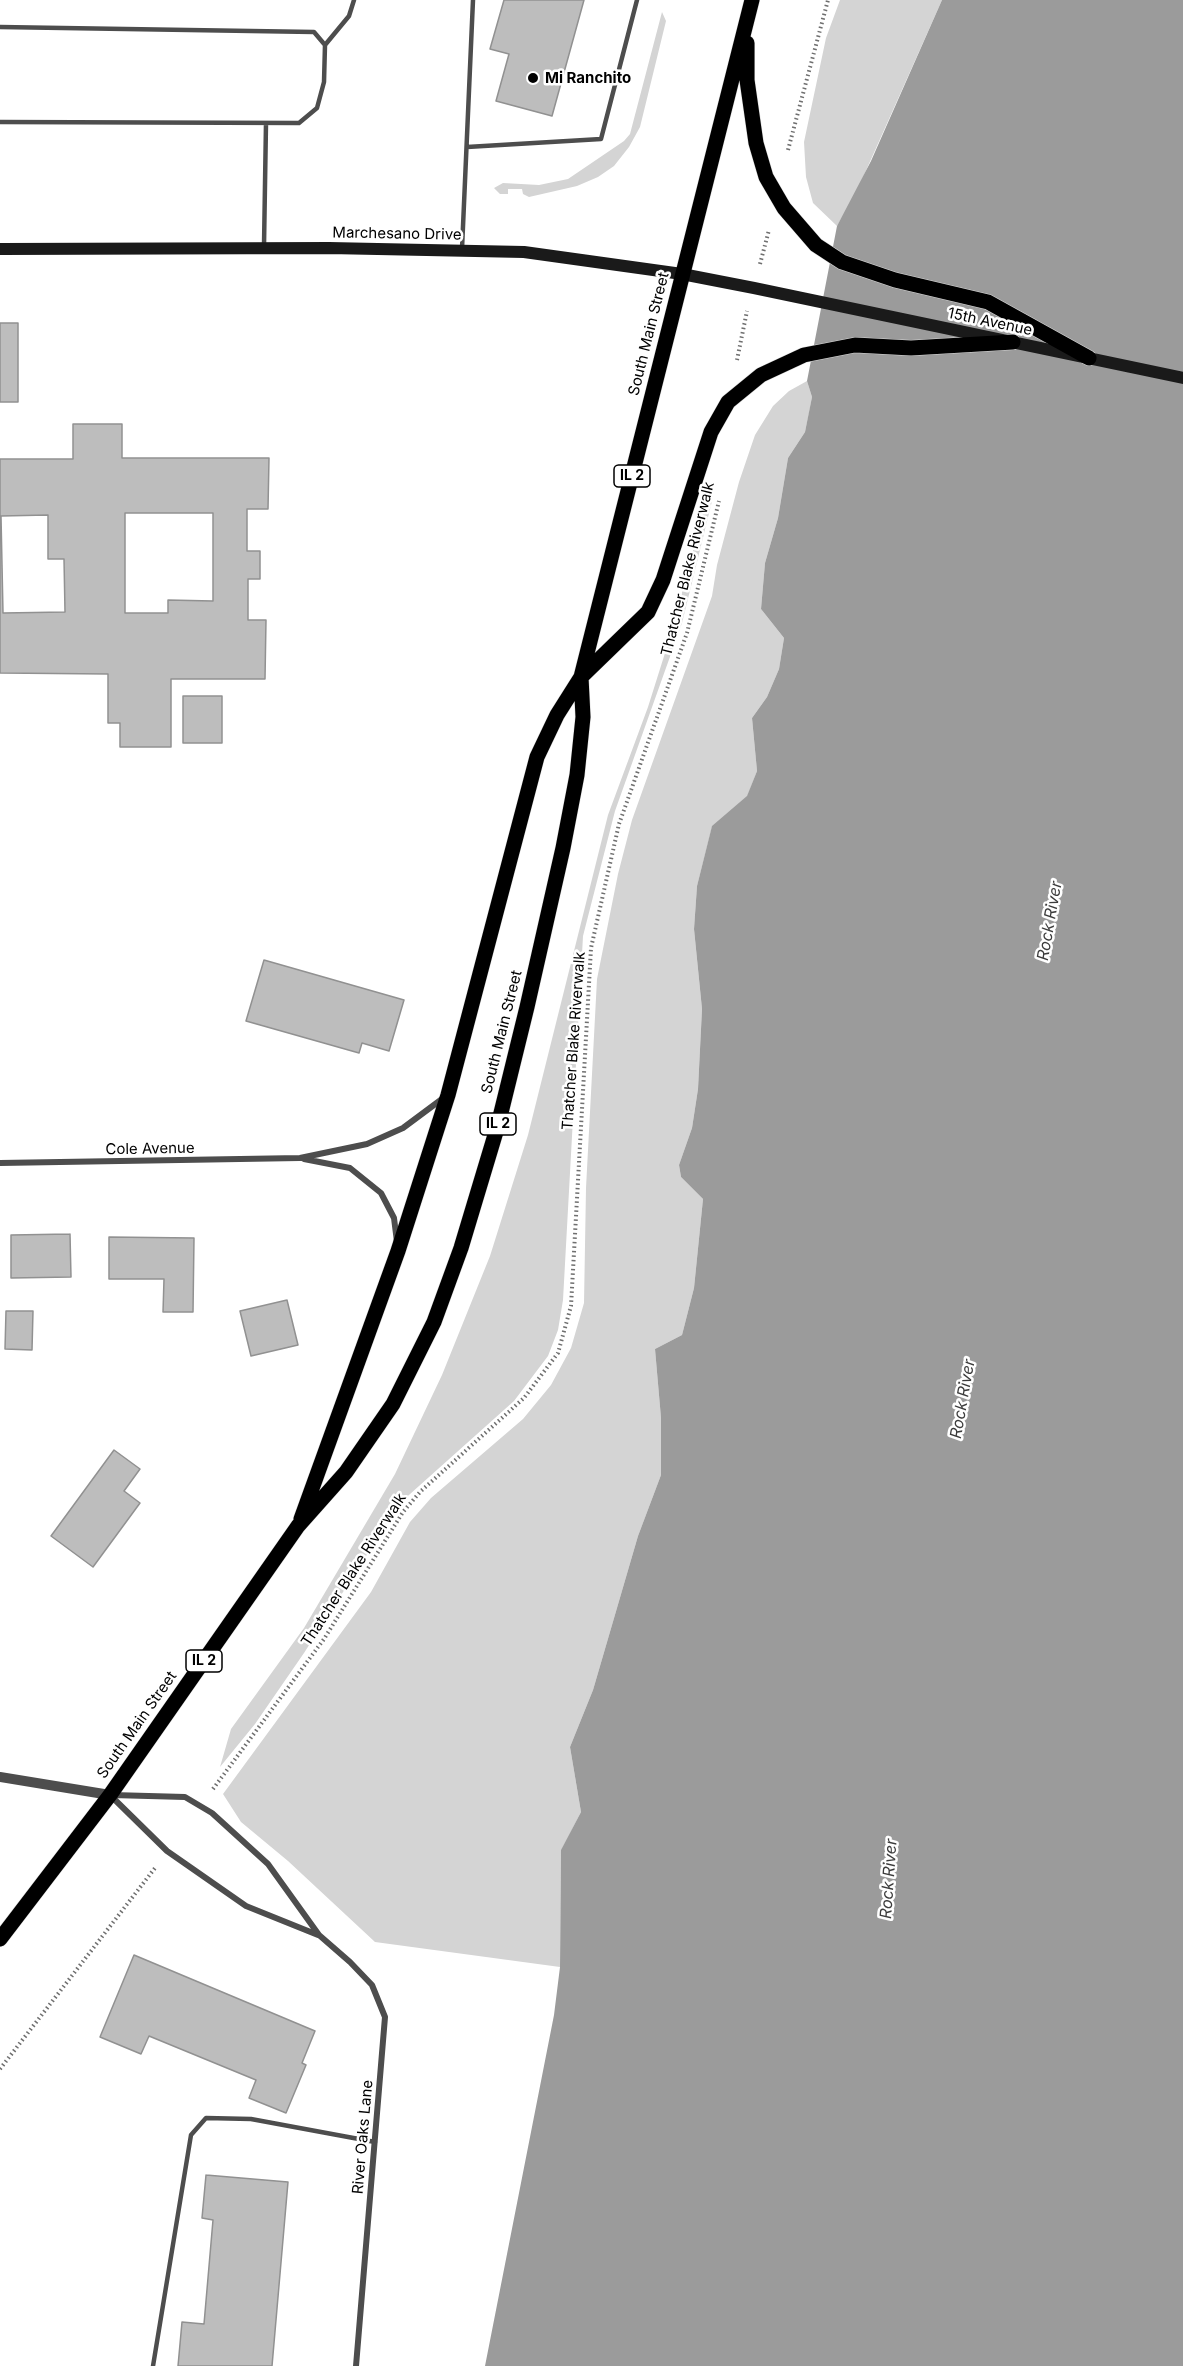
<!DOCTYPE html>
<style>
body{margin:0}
canvas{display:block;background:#fff}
</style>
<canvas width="1183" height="2366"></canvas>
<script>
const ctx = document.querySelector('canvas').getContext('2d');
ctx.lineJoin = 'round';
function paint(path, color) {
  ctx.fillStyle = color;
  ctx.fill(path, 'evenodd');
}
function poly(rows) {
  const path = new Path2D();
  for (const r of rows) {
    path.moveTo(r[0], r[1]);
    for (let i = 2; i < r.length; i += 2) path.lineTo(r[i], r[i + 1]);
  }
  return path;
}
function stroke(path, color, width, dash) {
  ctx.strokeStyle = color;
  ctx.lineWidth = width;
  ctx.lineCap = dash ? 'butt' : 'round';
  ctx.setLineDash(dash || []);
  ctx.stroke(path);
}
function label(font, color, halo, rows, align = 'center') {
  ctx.font = font + ' Inter,sans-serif';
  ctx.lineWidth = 5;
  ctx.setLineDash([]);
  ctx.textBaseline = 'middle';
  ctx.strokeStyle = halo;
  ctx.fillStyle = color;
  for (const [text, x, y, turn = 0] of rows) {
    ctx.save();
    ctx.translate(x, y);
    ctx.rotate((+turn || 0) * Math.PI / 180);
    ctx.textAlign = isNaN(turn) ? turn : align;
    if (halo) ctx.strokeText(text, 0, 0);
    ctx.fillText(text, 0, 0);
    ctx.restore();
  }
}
paint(poly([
 [840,0,942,0,856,193,837,226,813,203,806,177,804,142,826,38],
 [662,12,666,21,640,127,629,147,614,166,598,177,577,186,529,197,523,194,522,189,508,189,508,194,500,194,494,188,503,183,539,185,568,179,624,141,630,134],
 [807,381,812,397,809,413,805,432,788,458,778,518,765,563,761,609,784,638,779,669,767,697,752,718,757,771,747,797,712,827,697,886,694,929,702,1009,698,1089,692,1128,679,1165,681,1177,703,1199,694,1288,682,1335,655,1349,661,1418,661,1475,638,1536,593,1690,570,1747,581,1812,561,1851,560,1967,375,1942,288,1861,241,1822,223,1794,371,1592,410,1522,431,1498,523,1419,551,1385,571,1348,584,1303,586,1188,597,979,618,874,632,820,712,596,717,565,739,482,755,435,773,406,789,391],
 [710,499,712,501,682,623,615,811,583,936,563,1300,558,1330,548,1356,514,1401,400,1503,304,1653,255,1724,220,1767,231,1729,304,1628,395,1474,442,1375,490,1256,528,1135,608,815,648,707,671,634,703,513]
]), '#d4d4d4');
paint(poly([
 [942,0,1183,0,1183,2366,485,2366,554,2015,560,1967,561,1850,581,1812,570,1747,593,1690,638,1536,661,1475,661,1418,655,1349,682,1335,694,1288,703,1199,681,1177,679,1165,692,1128,698,1089,702,1009,694,929,697,886,712,826,747,796,757,771,752,718,767,697,779,669,784,638,761,609,765,563,778,518,788,458,805,432,812,397,807,381,837,226,871,161]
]), '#9b9b9b');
const building = poly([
 [504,0,584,0,552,116,496,101,509,54,490,49,504,0],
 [0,323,18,323,18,402,0,402,0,323],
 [73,424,122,424,122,458,269,458,268,509,247,509,247,551,260,551,260,579,248,579,248,620,266,620,265,679,171,679,171,747,120,747,120,723,108,723,108,674,0,673,0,459,73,459,73,424],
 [125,513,213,513,213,601,168,600,168,613,125,613,125,513],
 [48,515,48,559,64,559,65,612,3,613,1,516,48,515],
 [183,696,222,696,222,743,183,743,183,696],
 [264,960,404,1000,389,1051,362,1043,359,1053,246,1021,264,960],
 [70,1234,71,1277,11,1278,11,1235,70,1234],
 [109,1237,194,1238,193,1312,163,1312,164,1279,109,1279,109,1237],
 [287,1300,298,1345,251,1356,240,1311,287,1300],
 [6,1311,33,1311,32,1350,5,1349,6,1311],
 [114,1450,140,1469,124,1491,140,1503,93,1567,51,1536,114,1450],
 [134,1955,315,2031,302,2063,306,2065,286,2113,249,2098,256,2080,149,2036,141,2054,100,2037,134,1955],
 [206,2175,288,2182,272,2366,178,2366,182,2322,204,2324,213,2220,202,2218,206,2175]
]);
paint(building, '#bdbdbd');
stroke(building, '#919191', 1.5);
const primary = poly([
 [747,43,747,80,756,143,766,177,784,208,816,245,842,262,895,280,988,302,1089,358],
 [301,1519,398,1251,448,1095,537,757,557,715,581,677,648,612,663,580,711,432,728,402,761,375,804,355,855,345,911,348,1013,342],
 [0,1939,110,1795,298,1526,346,1472,393,1404,434,1322,461,1248,498,1125,527,1007,563,848,577,775,583,717,581,677,752,0]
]);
stroke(primary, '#dbdbdb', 16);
stroke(poly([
 [788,150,828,0],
 [760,264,769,230],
 [737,360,747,311],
 [213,1789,324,1639,403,1512,420,1492,524,1398,558,1353,571,1306,591,948,619,824,687,633,719,501],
 [0,2069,155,1868]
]), '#6f6f6f', 4, [1.5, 3]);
stroke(poly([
 [0,27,314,32,325,45],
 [0,122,299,123,317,108,324,82,325,45,349,16,354,0],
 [467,147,601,139,637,0],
 [264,246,266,123],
 [462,249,473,0],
 [153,2366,191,2135,206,2118,251,2119,375,2142]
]), '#4d4d4d', 4.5);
stroke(poly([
 [304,1159,350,1168,381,1193,394,1218,397,1242],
 [0,1163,300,1158,367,1144,403,1128,442,1099],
 [110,1795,167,1851,246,1906,318,1935],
 [112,1795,185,1797,212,1813,268,1864,319,1935,350,1962,372,1985,385,2017,356,2366]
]), '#4d4d4d', 6);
stroke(poly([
 [0,1777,110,1795]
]), '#4d4d4d', 10);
stroke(poly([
 [0,249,329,248,524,252,682,274,754,288,1183,378]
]), '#1a1a1a', 12);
stroke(primary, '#000', 15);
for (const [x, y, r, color] of [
 [533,78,6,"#000"]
]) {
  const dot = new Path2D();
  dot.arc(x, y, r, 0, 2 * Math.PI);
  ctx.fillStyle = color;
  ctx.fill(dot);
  stroke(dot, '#fff', 2);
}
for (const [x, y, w] of [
 [632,476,36],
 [498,1124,36],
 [204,1661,36]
]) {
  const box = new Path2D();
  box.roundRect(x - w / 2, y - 11, w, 22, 4.5);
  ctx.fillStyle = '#fff';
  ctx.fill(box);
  stroke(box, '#000', 1.5);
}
label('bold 14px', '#000', null, [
 ["IL 2",632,476],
 ["IL 2",498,1124],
 ["IL 2",204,1661]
]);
label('bold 15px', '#000', '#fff', [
 ["Mi Ranchito",545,78]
], 'left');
label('15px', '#000', '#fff', [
 ["Marchesano Drive",397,234,1],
 ["15th Avenue",990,322,12],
 ["South Main Street",649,334,-76],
 ["Thatcher Blake Riverwalk",688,569,-76],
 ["South Main Street",502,1032,-76],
 ["Thatcher Blake Riverwalk",574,1041,-86],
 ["Cole Avenue",150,1149,-1],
 ["Thatcher Blake Riverwalk",354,1570,-57],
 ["South Main Street",137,1725,-55],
 ["River Oaks Lane",363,2137,-85]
]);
label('italic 16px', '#3c3c3c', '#fff', [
 ["Rock River",1050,921,-80],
 ["Rock River",963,1399,-80],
 ["Rock River",889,1879,-86]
]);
</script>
